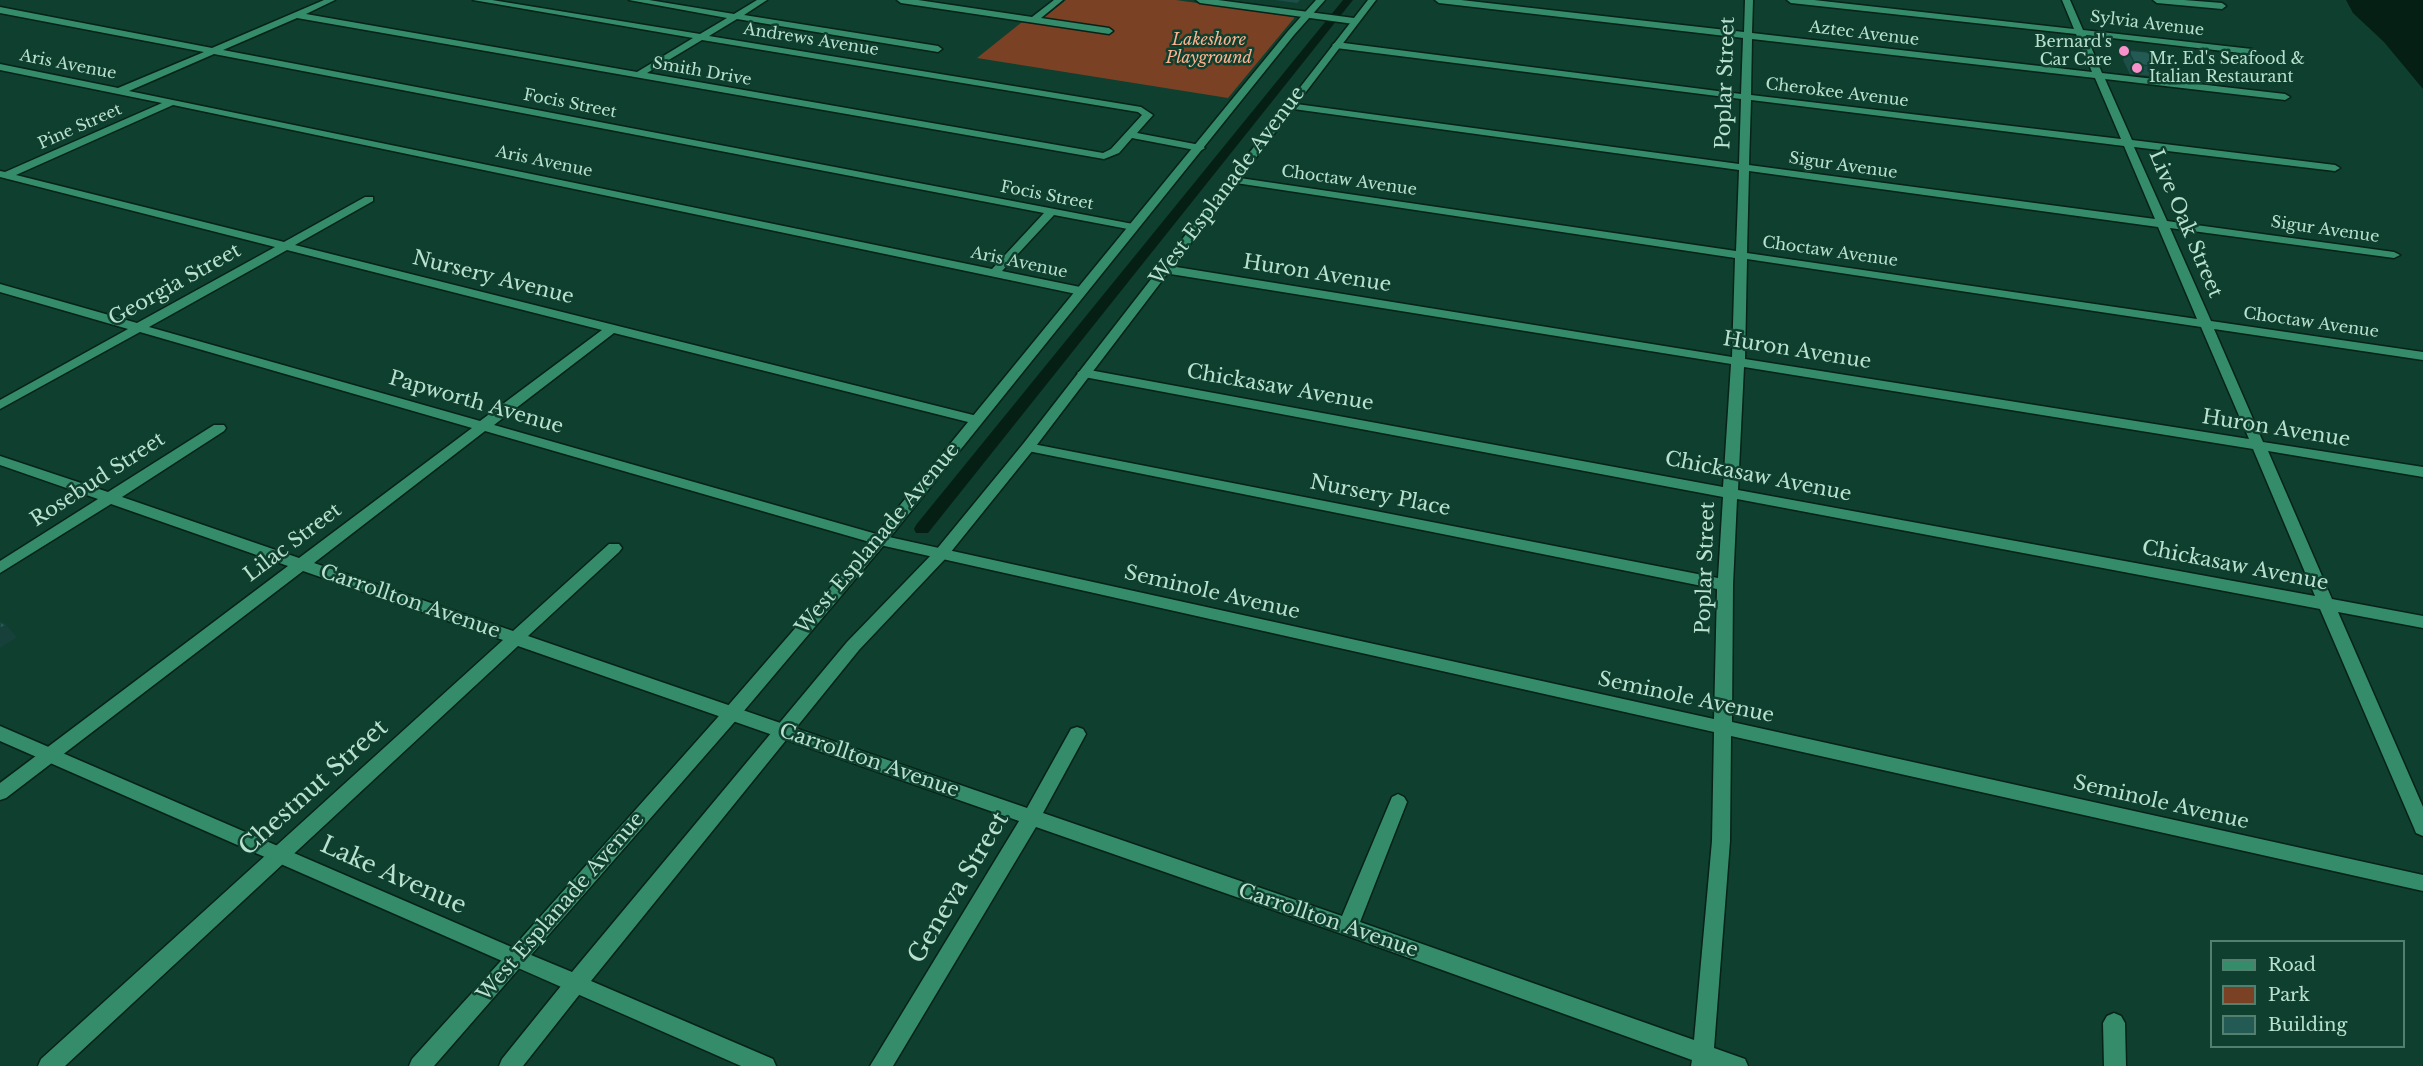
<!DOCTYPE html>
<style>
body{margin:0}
#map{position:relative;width:2423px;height:1066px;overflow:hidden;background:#0f3f2e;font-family:"Libre Baskerville",serif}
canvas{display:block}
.legend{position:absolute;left:2210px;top:940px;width:195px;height:108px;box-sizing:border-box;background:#0f3f2e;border:2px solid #53806e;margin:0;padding:8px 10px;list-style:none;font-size:18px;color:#b9e1cf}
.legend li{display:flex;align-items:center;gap:12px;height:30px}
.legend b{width:30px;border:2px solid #53806e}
</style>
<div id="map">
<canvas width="2423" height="1066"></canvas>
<ul class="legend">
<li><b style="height:8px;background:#348c6b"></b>Road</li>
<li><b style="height:16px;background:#7a4125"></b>Park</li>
<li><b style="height:16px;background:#235b54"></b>Building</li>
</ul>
</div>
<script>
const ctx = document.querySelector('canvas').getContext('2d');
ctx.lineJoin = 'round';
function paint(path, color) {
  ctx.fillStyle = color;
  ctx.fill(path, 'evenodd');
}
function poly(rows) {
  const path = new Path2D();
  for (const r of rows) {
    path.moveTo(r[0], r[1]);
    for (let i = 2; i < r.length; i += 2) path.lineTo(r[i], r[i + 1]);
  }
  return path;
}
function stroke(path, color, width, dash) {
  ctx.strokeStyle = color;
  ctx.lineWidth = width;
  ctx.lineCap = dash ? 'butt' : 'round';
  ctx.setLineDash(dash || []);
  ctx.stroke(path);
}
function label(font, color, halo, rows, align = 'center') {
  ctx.font = font + ' "Libre Baskerville",serif';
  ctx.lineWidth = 5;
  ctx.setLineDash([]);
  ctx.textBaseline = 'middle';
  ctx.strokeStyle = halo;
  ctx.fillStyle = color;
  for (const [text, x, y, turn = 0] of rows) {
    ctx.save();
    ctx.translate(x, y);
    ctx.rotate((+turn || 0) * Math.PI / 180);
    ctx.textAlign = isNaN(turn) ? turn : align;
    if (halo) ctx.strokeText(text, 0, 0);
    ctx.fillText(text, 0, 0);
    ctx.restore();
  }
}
paint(poly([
 [1066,0,1176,0,1295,17,1228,98,977,58,1022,22,1036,24]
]), '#7a4125');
paint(poly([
 [2346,0,2423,0,2423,89,2384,42,2353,13]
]), '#061f15');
paint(poly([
 [1343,0,1353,0,928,533,916,533,914,529,916,525,1343,0]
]), '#061f15');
const minor = poly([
 [324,0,335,0,306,14,637,72,693,38,473,0,492,0,700,34,727,18,629,0,649,0,734,14,757,0,767,0,744,15,938,46,942,49,938,52,737,19,709,36,1141,107,1153,115,1137,133,1200,145,1205,148,1200,151,1132,138,1119,153,1104,159,297,18,223,50,1133,224,1139,227,1133,230,1054,215,1002,271,1085,288,1085,294,1081,295,173,105,16,175,284,242,365,197,373,197,373,201,295,245,981,417,983,420,976,424,614,333,494,425,880,535,1714,719,1717,589,1028,451,1021,447,1028,443,1718,578,1723,497,1084,377,1077,373,1084,369,1723,487,1731,364,1164,273,1158,269,1164,265,1732,357,1735,258,1229,182,1228,180,1233,177,1736,251,1739,170,1286,108,1284,106,1289,103,1739,164,1741,99,1336,48,1332,45,1336,42,1741,94,1743,38,1439,3,1435,0,1461,0,1744,32,1745,0,1753,0,1752,33,2092,72,2076,34,1791,3,1787,0,1814,0,2074,29,2062,0,2070,0,2083,30,2252,49,2252,53,2249,54,2086,35,2102,73,2285,94,2290,97,2285,100,2105,79,2132,140,2335,165,2340,168,2335,171,2134,147,2167,221,2394,252,2400,255,2394,258,2170,228,2211,321,2423,352,2423,360,2214,329,2263,442,2423,467,2423,477,2268,451,2332,599,2423,616,2423,628,2338,612,2423,807,2423,836,2416,833,2414,828,2320,609,1737,499,1733,585,1732,722,2423,875,2423,891,1731,736,1730,841,1714,1048,1745,1059,1748,1066,1691,1066,1692,1060,1348,936,1036,827,893,1066,870,1066,1019,821,518,646,65,1066,38,1066,41,1059,503,640,303,571,6,798,0,800,0,783,288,566,111,504,0,573,0,561,98,499,0,465,0,456,108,492,214,425,224,425,226,428,224,431,122,497,299,558,472,428,140,332,0,409,0,400,128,329,0,292,0,284,137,323,275,247,0,177,0,171,5,172,162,103,0,70,0,64,118,88,204,52,0,13,0,7,212,48,324,0],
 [1752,39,2095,78,2121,139,1751,95,1752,39],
 [702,40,1138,112,1142,115,1111,149,1103,153,647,73,702,40],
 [214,54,1044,213,992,269,129,91,214,54],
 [1751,100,2124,146,2155,219,1749,165,1751,100],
 [1749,171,2158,227,2197,319,1747,253,1749,171],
 [287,250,602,330,480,421,149,327,287,250],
 [1747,259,2201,327,2249,439,1745,359,1747,259],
 [1744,367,2253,449,2315,596,1738,490,1744,367],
 [485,431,880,545,1714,732,1712,841,1694,1040,1360,922,1407,802,1404,797,1398,794,1392,797,1342,916,1043,813,1086,734,1083,729,1077,727,1071,729,1027,808,528,636,619,552,622,548,619,544,609,544,513,631,314,563,485,431],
 [897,0,918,0,1032,17,1054,0,1063,0,1041,18,1109,28,1113,31,1109,34,901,3,897,0],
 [2153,0,2184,0,2222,3,2226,6,2222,9,2157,3,2153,0],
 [516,949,523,952,526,958,523,964,434,1066,409,1066,412,1059,509,952,516,949],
 [576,974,583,976,586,983,583,990,523,1066,499,1066,502,1059,569,976,576,974],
 [2114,1013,2121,1016,2125,1023,2126,1066,2104,1066,2103,1023,2107,1016,2114,1013]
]);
const tertiary = poly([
 [1196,0,1218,0,1354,18,1358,21,1354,24,1200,3,1196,0],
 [0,726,523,952,526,958,523,964,516,967,509,964,0,741,0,726]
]);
const secondary = poly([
 [1316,0,1325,0,1294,35,879,551,738,718,531,955,572,972,847,642,936,550,1023,444,1368,0,1376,0,1033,450,946,558,859,650,591,981,773,1059,776,1066,741,1066,509,964,506,958,509,952,726,708,869,543,1288,31,1316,0]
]);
stroke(minor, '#072218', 3);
stroke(tertiary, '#072218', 3);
stroke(secondary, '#072218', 3);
paint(minor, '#348c6b');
paint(tertiary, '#348c6b');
paint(secondary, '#348c6b');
paint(poly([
 [1275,0,1300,0,1297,3],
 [2128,50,2156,67,2152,76,2130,74,2123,60]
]), '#1e4e48');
paint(poly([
 [6,625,17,637,0,648,0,629]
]), '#18403b');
const building = poly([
 [2128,50,2149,52,2156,67,2135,64,2128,50],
 [0,622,6,625,0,629,0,622]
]);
paint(building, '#235b54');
stroke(building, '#18403b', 1.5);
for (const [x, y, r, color] of [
 [2124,51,6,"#f890cc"],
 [2137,68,6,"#f890cc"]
]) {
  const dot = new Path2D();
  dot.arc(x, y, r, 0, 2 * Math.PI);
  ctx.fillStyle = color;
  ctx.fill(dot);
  stroke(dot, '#0f3f2e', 2);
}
label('16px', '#b9e1cf', '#0f3f2e', [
 ["Sylvia Avenue",2147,24,7],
 ["Aztec Avenue",1864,34,7],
 ["Andrews Avenue",811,40,9],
 ["Aris Avenue",68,65,11],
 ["Smith Drive",702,72,10],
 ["Cherokee Avenue",1837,93,7],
 ["Focis Street",570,104,11],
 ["Pine Street",80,127,-24],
 ["Aris Avenue",544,162,12],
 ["Sigur Avenue",1843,166,8],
 ["Choctaw Avenue",1349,181,8],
 ["Focis Street",1047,196,11],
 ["Sigur Avenue",2325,230,8],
 ["Choctaw Avenue",1830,252,8],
 ["Aris Avenue",1019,263,12],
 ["Choctaw Avenue",2311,323,8]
]);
label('italic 16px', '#fdb290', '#0f3f2e', [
 ["Lakeshore",1209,40],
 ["Playground",1209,58]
]);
label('16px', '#b9e1cf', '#0f3f2e', [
 ["Bernard's",2112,42],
 ["Car Care",2112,60],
 ["Mr. Ed's Seafood &",2149,59,"left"],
 ["Italian Restaurant",2149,77,"left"]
], 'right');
label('20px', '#b9e1cf', '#0f3f2e', [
 ["Poplar Street",1726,83,-88],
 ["West Esplanade Avenue",1228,186,-53],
 ["Live Oak Street",2185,224,67],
 ["Huron Avenue",1317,274,9],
 ["Nursery Avenue",493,278,14],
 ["Georgia Street",175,285,-29],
 ["Huron Avenue",1797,351,9],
 ["Chickasaw Avenue",1280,388,10],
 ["Papworth Avenue",476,403,16],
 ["Huron Avenue",2276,429,9],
 ["Chickasaw Avenue",1758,477,11],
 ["Rosebud Street",98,480,-33],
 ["Nursery Place",1380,496,11],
 ["West Esplanade Avenue",878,539,-50],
 ["Lilac Street",293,543,-37],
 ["Chickasaw Avenue",2235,566,11],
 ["Poplar Street",1706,568,-88],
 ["Seminole Avenue",1212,593,13],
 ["Carrollton Avenue",410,602,19],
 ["Seminole Avenue",1686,698,12],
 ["Carrollton Avenue",869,761,19],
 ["Seminole Avenue",2161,803,13],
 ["West Esplanade Avenue",561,907,-49],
 ["Carrollton Avenue",1328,921,19]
]);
label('24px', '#b9e1cf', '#0f3f2e', [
 ["Chestnut Street",314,788,-42],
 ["Lake Avenue",393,876,24],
 ["Geneva Street",959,888,-59]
]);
</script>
